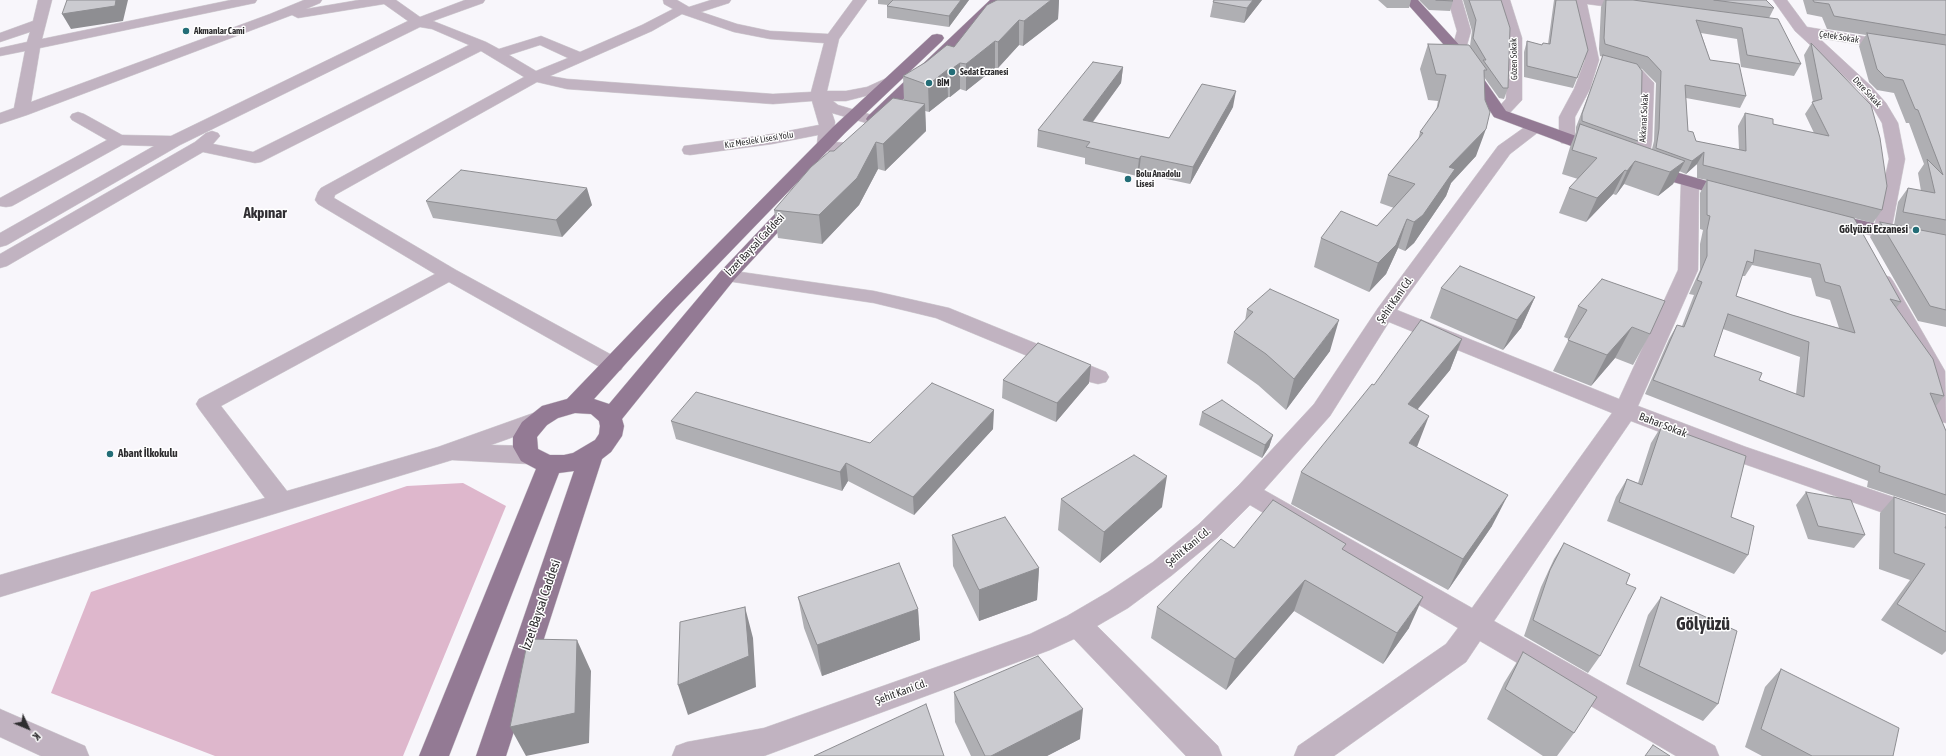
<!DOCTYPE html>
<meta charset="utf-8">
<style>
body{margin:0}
#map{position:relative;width:1946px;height:756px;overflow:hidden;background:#f8f6fb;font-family:"Asap Condensed",sans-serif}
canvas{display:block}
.north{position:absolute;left:8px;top:708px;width:40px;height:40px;-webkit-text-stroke:3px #fff;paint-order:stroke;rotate:134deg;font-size:11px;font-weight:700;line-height:16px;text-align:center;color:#2e2d2f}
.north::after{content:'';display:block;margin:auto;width:14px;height:18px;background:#2e2d2f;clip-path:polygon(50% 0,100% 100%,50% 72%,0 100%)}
</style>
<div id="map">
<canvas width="1946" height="756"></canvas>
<div class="north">K</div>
</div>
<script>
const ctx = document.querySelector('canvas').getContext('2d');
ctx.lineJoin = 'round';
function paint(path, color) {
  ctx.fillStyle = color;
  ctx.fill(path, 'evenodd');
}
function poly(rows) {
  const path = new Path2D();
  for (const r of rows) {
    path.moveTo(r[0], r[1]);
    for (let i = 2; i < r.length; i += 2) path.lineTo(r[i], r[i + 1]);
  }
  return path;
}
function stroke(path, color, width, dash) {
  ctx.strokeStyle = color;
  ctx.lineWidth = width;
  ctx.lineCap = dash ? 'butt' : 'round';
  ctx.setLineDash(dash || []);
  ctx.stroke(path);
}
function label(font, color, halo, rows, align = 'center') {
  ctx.font = font + ' "Asap Condensed",sans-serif';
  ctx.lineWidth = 3;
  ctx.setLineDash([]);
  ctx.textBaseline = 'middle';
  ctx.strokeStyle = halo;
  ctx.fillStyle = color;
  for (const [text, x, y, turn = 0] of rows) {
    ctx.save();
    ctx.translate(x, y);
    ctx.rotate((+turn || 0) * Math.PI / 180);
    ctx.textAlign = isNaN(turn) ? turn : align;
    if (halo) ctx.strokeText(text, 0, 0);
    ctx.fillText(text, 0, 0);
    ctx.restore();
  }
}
paint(poly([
 [463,483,506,506,403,756,215,756,51,693,91,592,407,486]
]), '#deb7cc');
const minor = poly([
 [38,0,52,0,42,39,231,0,257,0,255,3,250,4,40,48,31,102,270,14,304,0,322,0,320,3,306,9,359,0,396,0,420,17,465,0,485,0,483,3,433,21,486,42,499,49,541,36,580,52,642,25,673,9,664,4,663,0,677,0,689,7,711,0,731,0,729,3,701,12,737,24,770,31,828,34,853,0,867,0,839,39,827,91,846,91,867,87,891,76,896,78,899,81,896,84,877,93,846,101,833,101,838,105,879,117,881,120,879,123,873,125,832,113,835,122,833,142,854,143,856,147,854,151,848,152,823,151,817,144,818,135,772,144,690,155,684,154,682,150,684,146,772,134,819,125,812,101,773,104,567,89,537,82,335,195,334,198,456,270,621,360,624,365,621,370,613,372,605,370,449,282,221,406,287,491,438,447,539,411,547,413,550,419,547,425,491,445,529,446,537,449,541,455,537,461,529,464,452,460,0,597,0,575,265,498,199,409,196,404,199,399,435,274,318,204,315,200,318,192,321,188,524,77,481,51,261,162,255,163,203,152,7,266,0,268,0,254,195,142,206,133,212,131,218,133,220,136,213,144,253,152,469,45,432,29,420,27,180,145,7,245,0,247,0,233,154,146,122,145,12,206,6,207,0,206,0,198,107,140,72,120,70,117,72,114,78,112,84,114,122,135,171,136,408,21,384,4,298,18,292,15,27,115,0,124,0,113,14,108,25,51,0,56,0,48,27,42,30,32,0,42,0,33,33,21,38,0],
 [682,14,734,32,770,39,824,43,811,92,773,94,567,79,550,76,652,31,682,14],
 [540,45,568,58,536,71,509,55,540,45],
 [1448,0,1462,0,1471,31,1465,52,1463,55,1458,56,1453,55,1451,52,1457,31,1448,0],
 [1496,0,1510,0,1522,38,1522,100,1506,117,1500,119,1494,117,1492,114,1506,99,1508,38,1496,0],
 [1572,0,1618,0,1638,3,1640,6,1638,9,1633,10,1587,4,1599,60,1590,89,1575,117,1575,139,1573,143,1567,144,1561,143,1559,139,1559,117,1574,89,1585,60,1572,0],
 [1773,0,1787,0,1807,27,1946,50,1946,58,1819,38,1871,86,1886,103,1898,123,1905,159,1891,232,1889,236,1882,238,1875,236,1873,232,1889,159,1882,123,1873,108,1861,92,1795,31,1773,0],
 [1616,61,1642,70,1654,83,1652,141,1648,165,1645,169,1639,170,1633,169,1630,165,1636,141,1638,84,1632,76,1611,68,1609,65,1611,62,1616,61],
 [1535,122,1541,124,1543,127,1541,130,1510,154,1397,310,1619,399,1678,270,1681,183,1684,179,1690,178,1696,179,1699,183,1698,270,1638,406,1746,447,1946,515,1946,535,1730,459,1631,421,1494,621,1715,746,1719,756,1676,756,1480,641,1466,662,1334,756,1294,756,1298,746,1446,644,1458,628,1250,505,1217,538,1171,576,1128,608,1097,626,1218,746,1222,756,1186,756,1074,639,1050,650,764,756,672,756,676,746,687,742,764,728,1030,634,1067,616,1108,592,1153,562,1199,524,1239,485,1314,404,1378,308,1498,146,1529,124,1535,122],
 [1389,322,1612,413,1472,608,1264,490,1330,416,1389,322],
 [727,270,874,291,949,308,1106,372,1109,377,1106,382,1098,384,1090,382,936,318,874,303,720,280,717,276,720,272,727,270],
 [1883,275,1890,277,1893,281,1945,371,1946,423,1938,421,1935,415,1923,371,1873,281,1876,277,1883,275],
 [0,709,85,746,89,756,41,756,0,737,0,709]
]);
const major = poly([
 [990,0,1005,0,880,122,874,124,868,122,866,119,868,116,990,0],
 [1404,0,1418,0,1463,49,1506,111,1607,147,1609,151,1607,155,1601,156,1595,155,1494,117,1453,55,1404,0],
 [937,34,942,35,944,38,942,41,845,133,676,308,594,399,609,404,720,272,791,197,797,196,803,197,806,201,803,205,734,280,622,419,624,426,622,436,611,452,602,459,506,756,476,756,574,471,559,473,449,756,419,756,536,469,521,461,513,447,513,437,522,422,542,406,567,399,662,300,833,127,932,35,937,34],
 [575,413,591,414,599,421,600,426,599,434,595,440,573,453,564,455,550,455,538,449,537,437,547,425,558,418,575,413],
 [1648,164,1738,190,1741,194,1738,198,1732,199,1642,173,1639,169,1642,165,1648,164],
 [1831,214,1946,238,1946,250,1882,238,1824,224,1822,220,1824,216,1831,214]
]);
stroke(minor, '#d4d2d6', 1);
stroke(major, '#d4d2d6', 1);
paint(minor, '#c1b3c1');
paint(major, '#937a94');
paint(poly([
 [878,0,969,0,949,27,887,18,887,6,888,5,878,4],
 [997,0,1059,0,1058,19,1023,46,1019,45,998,68,995,68,966,91,960,89,950,97,948,97,929,112,925,111,926,131,885,171,878,169,859,205,822,244,778,238,774,210,904,100,903,76,954,47],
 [1262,0,1244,23,1210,17,1213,2],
 [1378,0,1411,0,1409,8,1387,8],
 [1419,0,1452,0,1453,1,1450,11,1429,10],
 [1463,0,1501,0,1508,88,1504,99,1499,98,1484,77,1476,156,1451,183,1446,196,1414,243,1405,251,1398,248,1386,274,1369,292,1314,267,1321,238,1377,226,1394,208,1380,203,1388,175,1418,140,1420,132,1436,111,1438,101,1428,100,1420,69,1428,44,1470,46,1472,31],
 [1554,0,1576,0,1588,50,1573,88,1524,77,1524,52,1527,41,1542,45,1548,44],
 [1604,0,1766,0,1774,8,1769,18,1801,64,1794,76,1741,67,1737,39,1701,33,1710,60,1746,96,1740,108,1686,98,1688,131,1696,141,1739,150,1738,126,1745,113,1773,124,1814,133,1805,114,1813,102,1804,55,1811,43,1882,210,1873,223,1854,218,1901,302,1896,308,1944,396,1936,406,1946,431,1946,513,1867,487,1868,481,1645,394,1669,339,1677,325,1682,326,1694,295,1689,294,1700,270,1700,244,1703,230,1700,229,1700,193,1707,180,1697,178,1697,164,1686,174,1679,171,1673,184,1658,196,1624,184,1616,195,1613,194,1586,222,1559,213,1569,188,1578,179,1562,174,1570,147,1576,132,1576,127,1603,57,1600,56,1599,49,1601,7],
 [1639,68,1642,69,1656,83,1654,141,1652,149,1636,143,1638,141],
 [1752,265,1811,278,1816,296,1830,300,1839,328,1792,315,1736,296,1742,276,1745,276],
 [1723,329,1800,357,1796,394,1759,380,1714,356],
 [1803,0,1946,0,1946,327,1918,321,1870,237,1880,222,1894,225,1898,202,1908,188,1921,191,1918,173,1924,164,1909,123,1906,123,1894,93,1877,90,1869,82,1859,46,1866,35,1827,29,1822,17,1807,14],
 [1123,67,1121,83,1093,122,1169,138,1233,107,1190,184,1139,173,1137,176,1085,164,1085,158,1037,147,1038,130],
 [426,201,592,205,562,237,433,218],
 [1441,288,1535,297,1521,328,1503,350,1430,318],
 [1578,306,1650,334,1633,365,1615,358,1591,386,1553,371,1569,339,1564,337],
 [1247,309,1330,351,1286,410,1258,385,1227,363,1234,332,1245,321],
 [1462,339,1450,370,1418,409,1417,447,1492,526,1448,590,1291,504,1301,472,1374,385],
 [1003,380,1089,383,1056,422,1002,398],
 [1202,412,1273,435,1269,447,1262,458,1199,425],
 [671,421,870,443,993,429,914,515,848,481,842,491,676,439],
 [1662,425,1731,517,1748,555,1734,574,1607,521,1616,497,1627,479,1638,483,1651,443],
 [1806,492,1865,535,1854,548,1808,539,1796,505],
 [1894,497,1946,528,1946,651,1942,655,1881,620,1910,580,1879,569,1880,513],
 [1061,499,1162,507,1100,563,1058,530],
 [952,535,1039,568,1037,600,979,621,953,566],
 [1564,543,1600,656,1588,673,1524,636,1541,587,1554,559],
 [1234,548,1344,550,1409,628,1383,664,1294,611,1226,690,1151,638,1157,607],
 [798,597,918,609,920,640,822,676,804,628],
 [1661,597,1718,704,1703,721,1626,684,1648,615],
 [1523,652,1574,733,1557,756,1543,756,1487,719,1504,683],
 [1781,669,1893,756,1762,756,1745,747,1765,687],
 [954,692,1080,739,1047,756,971,756,955,722]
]), '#afafb3');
paint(poly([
 [116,0,128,0,123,21,71,29,62,14],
 [961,0,969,0,949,27,949,16],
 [1051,0,1059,0,1058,19,1023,46,1024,21],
 [1253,0,1262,0,1244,23,1247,8],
 [1019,20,1019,45,998,68,998,42],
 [995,41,995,68,966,91,966,64],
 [960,63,960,89,950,97,950,70],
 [1123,67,1121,83,1082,136,1083,120],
 [947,70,948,97,929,112,928,85],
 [1236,91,1233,107,1190,184,1193,167],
 [925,104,926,131,885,171,883,144],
 [1486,129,1476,156,1451,183,1446,196,1414,243,1405,251,1414,222,1449,167],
 [876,142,878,169,859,205,822,244,819,215],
 [1704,152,1697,164,1686,174,1692,161],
 [1141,156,1139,173,1137,176,1139,159],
 [1635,161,1624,184,1616,195,1627,171],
 [1685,161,1673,184,1658,196,1670,172],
 [1625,170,1613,194,1586,222,1597,198],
 [587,188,592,205,562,237,556,220],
 [1407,219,1398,248,1386,274,1369,292,1378,263],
 [1535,297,1521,328,1503,350,1517,320],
 [1339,320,1330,351,1286,410,1294,379],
 [1632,327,1615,358,1591,386,1607,355],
 [1462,339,1450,370,1396,435,1408,404],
 [1091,365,1089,383,1056,422,1057,403],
 [994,410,993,429,914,515,913,497],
 [1429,416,1417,447,1409,443],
 [1273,435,1269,447,1262,458,1265,445],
 [846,463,848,481,842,491,840,472],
 [1167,476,1162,507,1100,563,1104,532],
 [1508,495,1492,526,1448,590,1463,559],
 [1039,568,1037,600,979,621,979,590],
 [1305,580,1294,611,1226,690,1235,659],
 [1423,597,1409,628,1383,664,1397,633],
 [745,607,753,638,756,687,688,715,678,685],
 [918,609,920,640,822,676,817,645],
 [577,640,591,671,589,743,526,756,510,727],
 [1083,709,1080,739,1047,756,991,756]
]), '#8e8e92');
const building = poly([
 [67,0,116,0,115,6,62,14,67,0],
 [893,0,961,0,949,16,887,6,893,0],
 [997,0,1051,0,1024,21,1019,20,998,42,995,41,966,64,960,63,950,70,947,70,928,85,903,76,926,62,947,45,954,47,987,5,997,0],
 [1214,0,1253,0,1247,8,1213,2,1214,0],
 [1436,0,1452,0,1453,1,1436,0],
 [1469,0,1501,0,1510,28,1508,88,1503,88,1483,60,1486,60,1473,38,1476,20,1469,0],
 [1556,0,1576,0,1588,50,1577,78,1527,66,1527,41,1542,45,1543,43,1550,44,1556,0],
 [1606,0,1633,0,1778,19,1801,64,1747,55,1742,28,1696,20,1710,60,1739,64,1746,96,1685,85,1688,131,1693,132,1696,141,1746,151,1745,113,1773,119,1773,124,1829,136,1812,102,1822,99,1811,43,1871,105,1880,138,1887,186,1882,210,1703,165,1704,152,1692,161,1656,148,1659,129,1661,71,1648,57,1605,44,1604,38,1606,0],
 [1714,0,1766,0,1774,8,1714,0],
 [1813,0,1946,0,1946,35,1834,16,1829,4,1814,2,1813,0],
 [1867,33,1946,45,1946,220,1903,212,1908,188,1935,193,1927,159,1943,175,1918,110,1915,109,1903,80,1885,77,1877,69,1867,33],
 [1428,44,1469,45,1487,70,1484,70,1485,100,1490,112,1486,129,1449,167,1455,169,1423,215,1414,222,1407,219,1396,245,1378,263,1321,238,1341,211,1377,226,1415,184,1388,175,1423,133,1420,132,1438,107,1446,75,1436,74,1428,44],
 [1603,55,1637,64,1642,71,1641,127,1638,141,1582,121,1582,114,1603,55],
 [1093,62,1123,67,1083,120,1169,138,1202,84,1236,91,1193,167,1141,156,1139,159,1086,147,1090,142,1038,130,1093,62],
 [893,98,925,104,883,144,876,142,857,178,819,215,774,210,811,167,830,151,834,151,893,98],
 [1580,124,1685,161,1670,172,1635,161,1627,171,1625,170,1597,198,1569,188,1597,158,1572,150,1580,124],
 [461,170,587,188,556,220,426,201,461,170],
 [1707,180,1854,218,1901,302,1890,299,1933,359,1944,396,1930,393,1946,431,1946,495,1879,472,1880,466,1653,380,1677,325,1684,327,1702,282,1697,280,1707,256,1707,230,1710,216,1707,215,1707,180],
 [1755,250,1820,264,1825,282,1840,286,1855,333,1792,315,1736,296,1747,261,1753,263,1755,250],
 [1728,314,1809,342,1804,397,1759,380,1762,373,1714,356,1728,314],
 [1880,222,1946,235,1946,310,1930,306,1880,222],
 [1460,266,1535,297,1517,320,1441,288,1460,266],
 [1602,279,1665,301,1650,334,1632,327,1607,355,1568,340,1587,310,1578,306,1602,279],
 [1270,289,1339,320,1294,379,1266,354,1234,332,1253,312,1247,309,1270,289],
 [1421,320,1462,339,1408,404,1429,416,1409,443,1508,495,1463,559,1301,472,1372,384,1374,385,1421,320],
 [1038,343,1091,365,1057,403,1003,380,1038,343],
 [932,383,994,410,913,497,846,463,840,472,671,421,696,392,870,443,932,383],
 [1222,400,1273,435,1265,445,1202,412,1222,400],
 [1662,425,1746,456,1731,517,1754,526,1748,555,1619,502,1627,479,1642,485,1662,425],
 [1134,455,1167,476,1104,532,1061,499,1134,455],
 [1806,492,1851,500,1865,535,1818,526,1806,492],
 [1894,497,1946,515,1946,526,1945,528,1946,528,1946,632,1897,604,1925,564,1894,553,1894,497],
 [1273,500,1346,544,1342,549,1423,597,1397,633,1305,580,1235,659,1157,607,1221,539,1234,548,1273,500],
 [1005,517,1039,568,979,590,952,535,1005,517],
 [1564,543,1630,574,1626,584,1636,588,1600,656,1533,620,1550,570,1564,543],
 [899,563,918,609,817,645,798,597,899,563],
 [1661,597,1737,631,1718,704,1639,666,1661,597],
 [745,607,749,656,678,685,680,622,745,607],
 [528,639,577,640,575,713,510,727,528,639],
 [1523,652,1597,697,1574,733,1505,689,1523,652],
 [1038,656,1083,709,991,756,985,756,954,692,1038,656],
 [1781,669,1899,728,1893,756,1812,756,1761,729,1781,669],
 [926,704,944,756,814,756,926,704],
 [1653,745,1670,756,1645,756,1653,745]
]);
paint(building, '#cbcbd0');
stroke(building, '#8e8e92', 1);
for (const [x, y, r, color] of [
 [186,31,4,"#236d77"],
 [952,72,4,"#236d77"],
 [929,83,4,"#236d77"],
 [1128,179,4,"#236d77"],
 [1916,230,4,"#236d77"],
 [110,454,4,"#236d77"]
]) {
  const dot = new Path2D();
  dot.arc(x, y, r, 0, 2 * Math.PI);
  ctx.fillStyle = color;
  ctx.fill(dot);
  stroke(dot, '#fff', 1.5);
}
label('bold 9px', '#2e2d2f', '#fff', [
 ["Akmanlar Cami",194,31],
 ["Sedat Eczanesi",960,72],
 ["BİM",937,83],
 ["Bolu Anadolu",1136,174],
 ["Lisesi",1136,184]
], 'left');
label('9px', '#2e2d2f', '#fff', [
 ["Çetek Sokak",1839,37,9],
 ["Gözen Sokak",1514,59,-91],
 ["Dere Sokak",1867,92,47],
 ["Akkanat Sokak",1644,118,-87],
 ["Kız Meslek Lisesi Yolu",759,140,-9]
]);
label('bold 11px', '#2e2d2f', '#fff', [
 ["Gölyüzü Eczanesi",1908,230],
 ["Abant İlkokulu",118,454,"left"]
], 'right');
label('11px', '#2e2d2f', '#fff', [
 ["İzzet Baysal Caddesi",755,245,-47],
 ["Şehit Kani Cd.",1395,300,-55],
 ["Bahar Sokak",1663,425,21],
 ["Şehit Kani Cd.",1188,547,-40],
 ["Şehit Kani Cd.",901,692,-20]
]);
label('13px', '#2e2d2f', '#fff', [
 ["İzzet Baysal Caddesi",541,605,-71]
]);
label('bold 15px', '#302e32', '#fff', [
 ["Akpınar",265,213]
]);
label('bold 18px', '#302e32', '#fff', [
 ["Gölyüzü",1703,624]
]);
</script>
